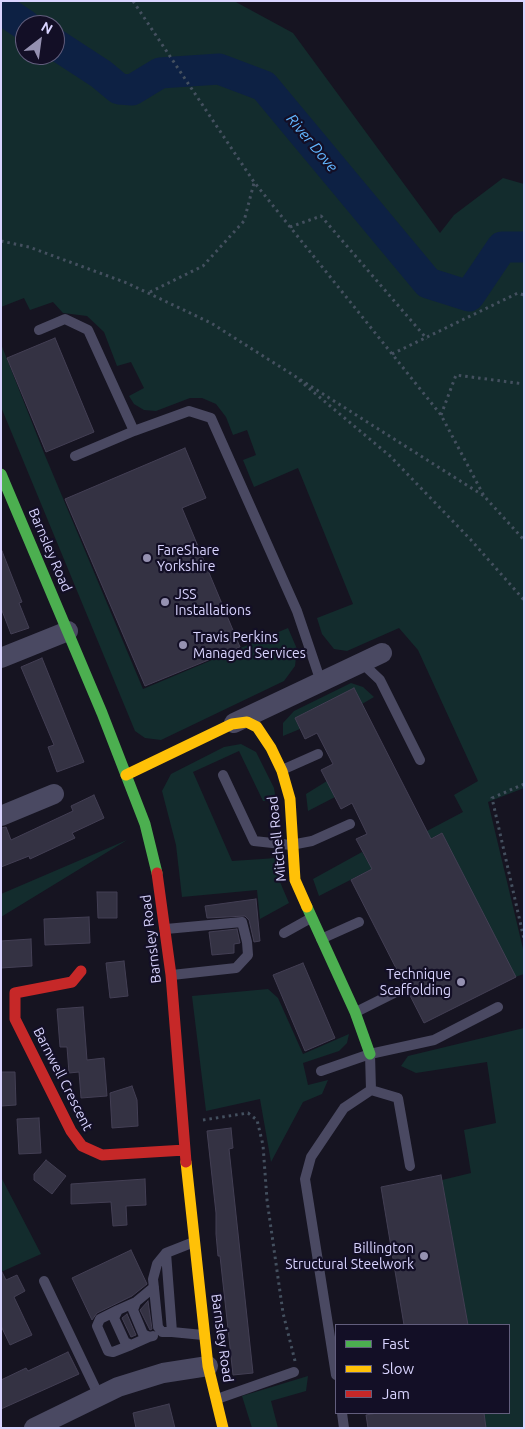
<!DOCTYPE html>
<style>
body{margin:0}
#map{position:relative;width:525px;height:1429px;overflow:hidden;background:#161421;font-family:Ubuntu,sans-serif}
canvas{display:block}
.frame{position:absolute;inset:0;border:2px solid #d9d4ff;pointer-events:none}
.legend{position:absolute;left:335px;top:1324px;width:175px;height:90px;box-sizing:border-box;background:#130f26;border:1px solid #625e7d;margin:0;padding:6px 9px;list-style:none;font-size:15px;color:#d9d4ff}
.legend li{display:flex;align-items:center;gap:10px;height:25px}
.legend b{width:25px;border:1px solid #625e7d}
.north{position:absolute;left:15px;top:15px;width:50px;height:50px;box-sizing:border-box;background:#130f26;border:1px solid #625e7d;border-radius:50%;rotate:30deg;font-size:14px;font-weight:700;line-height:20px;text-align:center;color:#d9d4ff}
.north::after{content:'';display:block;margin:auto;width:18px;height:22px;background:#9591b1;clip-path:polygon(50% 0,100% 100%,50% 72%,0 100%)}
</style>
<div id="map">
<canvas width="525" height="1429"></canvas>
<div class="frame"></div>
<ul class="legend">
<li><b style="height:6px;background:#4caf50"></b>Fast</li>
<li><b style="height:6px;background:#ffc107"></b>Slow</li>
<li><b style="height:6px;background:#c62828"></b>Jam</li>
</ul>
<div class="north">N</div>
</div>
<script>
const ctx = document.querySelector('canvas').getContext('2d');
ctx.lineJoin = 'round';
function paint(path, color) {
  ctx.fillStyle = color;
  ctx.fill(path, 'evenodd');
}
function poly(rows) {
  const path = new Path2D();
  for (const r of rows) {
    path.moveTo(r[0], r[1]);
    for (let i = 2; i < r.length; i += 2) path.lineTo(r[i], r[i + 1]);
  }
  return path;
}
function stroke(path, color, width, dash) {
  ctx.strokeStyle = color;
  ctx.lineWidth = width;
  ctx.lineCap = dash ? 'butt' : 'round';
  ctx.setLineDash(dash || []);
  ctx.stroke(path);
}
function label(font, color, halo, rows, align = 'center') {
  ctx.font = font + ' Ubuntu,sans-serif';
  ctx.lineWidth = 4.5;
  ctx.setLineDash([]);
  ctx.textBaseline = 'middle';
  ctx.strokeStyle = halo;
  ctx.fillStyle = color;
  for (const [text, x, y, turn = 0] of rows) {
    ctx.save();
    ctx.translate(x, y);
    ctx.rotate((+turn || 0) * Math.PI / 180);
    ctx.textAlign = isNaN(turn) ? turn : align;
    if (halo) ctx.strokeText(text, 0, 0);
    ctx.fillText(text, 0, 0);
    ctx.restore();
  }
}
paint(poly([
 [1,1,234,1,293,33,440,233,454,215,503,178,524,184,524,788,488,802,524,953,524,974,515,977,442,833,319,896,313,879,362,852,368,862,463,812,454,795,478,781,418,650,399,628,347,651,334,649,322,634,317,618,353,604,298,468,254,487,243,460,256,455,247,430,233,435,226,417,216,404,202,398,190,398,156,411,144,410,134,404,129,396,144,388,131,362,117,366,104,332,87,316,63,313,53,302,30,310,24,298,1,307],
 [25,25,55,25,55,55,25,55],
 [1,344,44,453,143,689,288,628,297,649,295,666,284,681,161,740,145,738,135,731,1,407],
 [351,683,363,687,374,697,362,704,354,688,295,718,300,729,283,736,283,723,294,711],
 [241,744,256,752,274,788,276,801,263,801,239,751,193,772,232,861,277,858,280,882,289,903,260,919,257,890,182,897,176,845,162,791,171,774,224,747],
 [327,781,335,797,308,811,306,794],
 [127,840,1,917,1,894],
 [268,989,278,998,303,1054,349,1034,347,1043,339,1051,303,1063,308,1085,328,1080,322,1094,303,1102,271,1162,260,1099,206,1111,192,996],
 [524,1028,524,1428,486,1428,484,1413,509,1413,509,1325,468,1325,442,1180,471,1173,464,1130,496,1123,487,1062,416,1073,401,1066,408,1056],
 [1,1177,41,1254,1,1272],
 [308,1376,306,1391,271,1401,278,1428,252,1428,242,1396]
]), '#132c2d');
stroke(poly([
 [1,9,25,25],
 [55,44,101,74,119,89,132,90,160,73,219,69,264,86,428,283,469,296,502,247,524,247]
]), '#0d2144', 31);
const building = poly([
 [55,338,94,432,46,452,7,358,55,338],
 [185,448,206,498,182,508,240,647,145,686,65,499,185,448],
 [2,551,22,602,19,603,29,628,11,634,1,608,2,551],
 [42,658,84,762,57,772,48,747,54,745,21,667,42,658],
 [354,688,431,839,442,833,516,977,424,1023,351,880,372,869,356,839,367,834,352,803,341,809,321,770,333,764,317,733,305,739,295,718,354,688],
 [94,795,104,818,72,833,75,838,30,859,29,856,1,867,1,828,6,827,11,840,73,811,71,806,94,795],
 [97,892,117,892,117,918,98,918,97,892],
 [256,899,260,941,254,942,249,920,245,916,207,918,205,906,256,899],
 [89,917,90,943,45,945,44,919,89,917],
 [237,929,240,943,234,944,234,953,212,955,209,932,237,929],
 [31,939,32,966,1,968,1,941,31,939],
 [124,961,128,996,110,998,106,963,124,961],
 [303,963,335,1038,305,1051,273,975,303,963],
 [83,1007,87,1060,104,1058,107,1096,81,1098,79,1072,69,1073,67,1047,60,1047,57,1009,83,1007],
 [1,1072,15,1072,16,1105,1,1106,1,1072],
 [132,1086,137,1100,138,1126,112,1128,110,1093,132,1086],
 [39,1118,41,1153,19,1154,17,1119,39,1118],
 [231,1128,233,1148,229,1149,253,1373,233,1375,220,1256,218,1256,216,1234,216,1213,207,1131,231,1128],
 [46,1160,66,1176,52,1194,34,1180,34,1174,46,1160],
 [441,1175,468,1325,404,1325,381,1187,441,1175],
 [145,1179,146,1205,126,1206,127,1225,113,1226,111,1202,71,1204,71,1184,145,1179],
 [131,1250,147,1284,132,1296,97,1313,92,1320,72,1278,131,1250],
 [1,1270,6,1280,17,1275,25,1291,14,1297,32,1335,10,1345,1,1326,1,1270],
 [148,1301,152,1329,150,1330,140,1310,148,1301],
 [127,1314,136,1335,131,1337,122,1318,127,1314],
 [68,1352,79,1374,1,1409,1,1380,26,1368,28,1371,68,1352],
 [169,1404,175,1428,136,1428,133,1413,169,1404],
 [377,1413,484,1413,486,1428,368,1428,366,1415,377,1413]
]);
paint(building, '#343243');
stroke(building, '#433f54', 1);
stroke(poly([
 [133,1,254,182,441,415,484,496,524,540],
 [290,227,321,216,427,339],
 [1,241,29,247,127,283,211,323,484,496],
 [150,292,203,266,244,221,254,183],
 [392,354,518,293,524,295],
 [299,380,390,456,471,540,524,600],
 [441,415,456,375,524,384],
 [524,784,492,798,524,939],
 [203,1120,248,1113,257,1120,263,1145,267,1200,283,1313,295,1361]
]), '#44505f', 3, [2.5, 4]);
stroke(poly([
 [39,330,65,319,88,330,134,431],
 [75,456,134,431,189,411,211,418,297,611,321,682],
 [362,663,380,680,420,760],
 [282,770,318,754],
 [223,775,254,841,291,845,312,841,350,824],
 [166,929,242,922,247,942,248,955,236,968,172,975],
 [284,933,311,918],
 [321,939,359,922],
 [356,1012,394,993],
 [370,1054,371,1090],
 [321,1071,370,1054,434,1040,498,1007],
 [371,1090,398,1098,410,1166],
 [194,1242,166,1253,172,1332,203,1335],
 [166,1253,157,1264,153,1279,158,1327,162,1332,172,1332],
 [44,1281,99,1396],
 [136,1302,118,1310,114,1318,125,1342,131,1345,149,1337],
 [118,1310,100,1319,97,1326,108,1351,113,1352,131,1345],
 [153,1336,149,1337,143,1334,133,1310,136,1302,154,1287],
 [336,1375,305,1179,311,1157,344,1108,371,1090],
 [217,1399,294,1372],
 [342,1413,344,1428]
]), '#4a4962', 10);
stroke(poly([
 [1,658,68,631],
 [234,723,382,653],
 [1,816,54,794],
 [34,1428,118,1387,163,1373,208,1366]
]), '#4a4962', 20);
stroke(poly([
 [1,474,102,713,145,824,157,873],
 [307,907,355,1012,370,1054]
]), '#4caf50', 11);
stroke(poly([
 [126,775,232,724,247,722,257,727,271,748,282,771,290,799,295,880,307,907],
 [186,1162,208,1366,223,1428]
]), '#ffc107', 11);
stroke(poly([
 [157,873,171,975,186,1162],
 [81,971,72,982,15,993,15,1019,71,1131,82,1146,102,1155,185,1150]
]), '#c62828', 11);
for (const [x, y, r, color] of [
 [147,558,5,"#9591b1"],
 [165,602,5,"#9591b1"],
 [183,645,5,"#9591b1"],
 [461,982,5,"#9591b1"],
 [424,1256,5,"#9591b1"]
]) {
  const dot = new Path2D();
  dot.arc(x, y, r, 0, 2 * Math.PI);
  ctx.fillStyle = color;
  ctx.fill(dot);
  stroke(dot, '#130f26', 2);
}
label('14px', '#d9d4ff', '#130f26', [
 ["Barnsley Road",50,550,67],
 ["Mitchell Road",277,839,-96],
 ["Barnsley Road",151,939,-97],
 ["Barnwell Crescent",63,1079,63],
 ["Barnsley Road",222,1338,82]
]);
label('14px', '#d9d4ff', '#130f26', [
 ["FareShare",157,550],
 ["Yorkshire",157,566],
 ["JSS",175,594],
 ["Installations",175,610],
 ["Travis Perkins",193,637],
 ["Managed Services",193,653],
 ["Technique",451,974,"right"],
 ["Scaffolding",451,990,"right"],
 ["Billington",414,1248,"right"],
 ["Structural Steelwork",414,1264,"right"]
], 'left');
label('italic 15px', '#62b6ff', '#130f26', [
 ["River Dove",312,143,50]
]);
</script>
